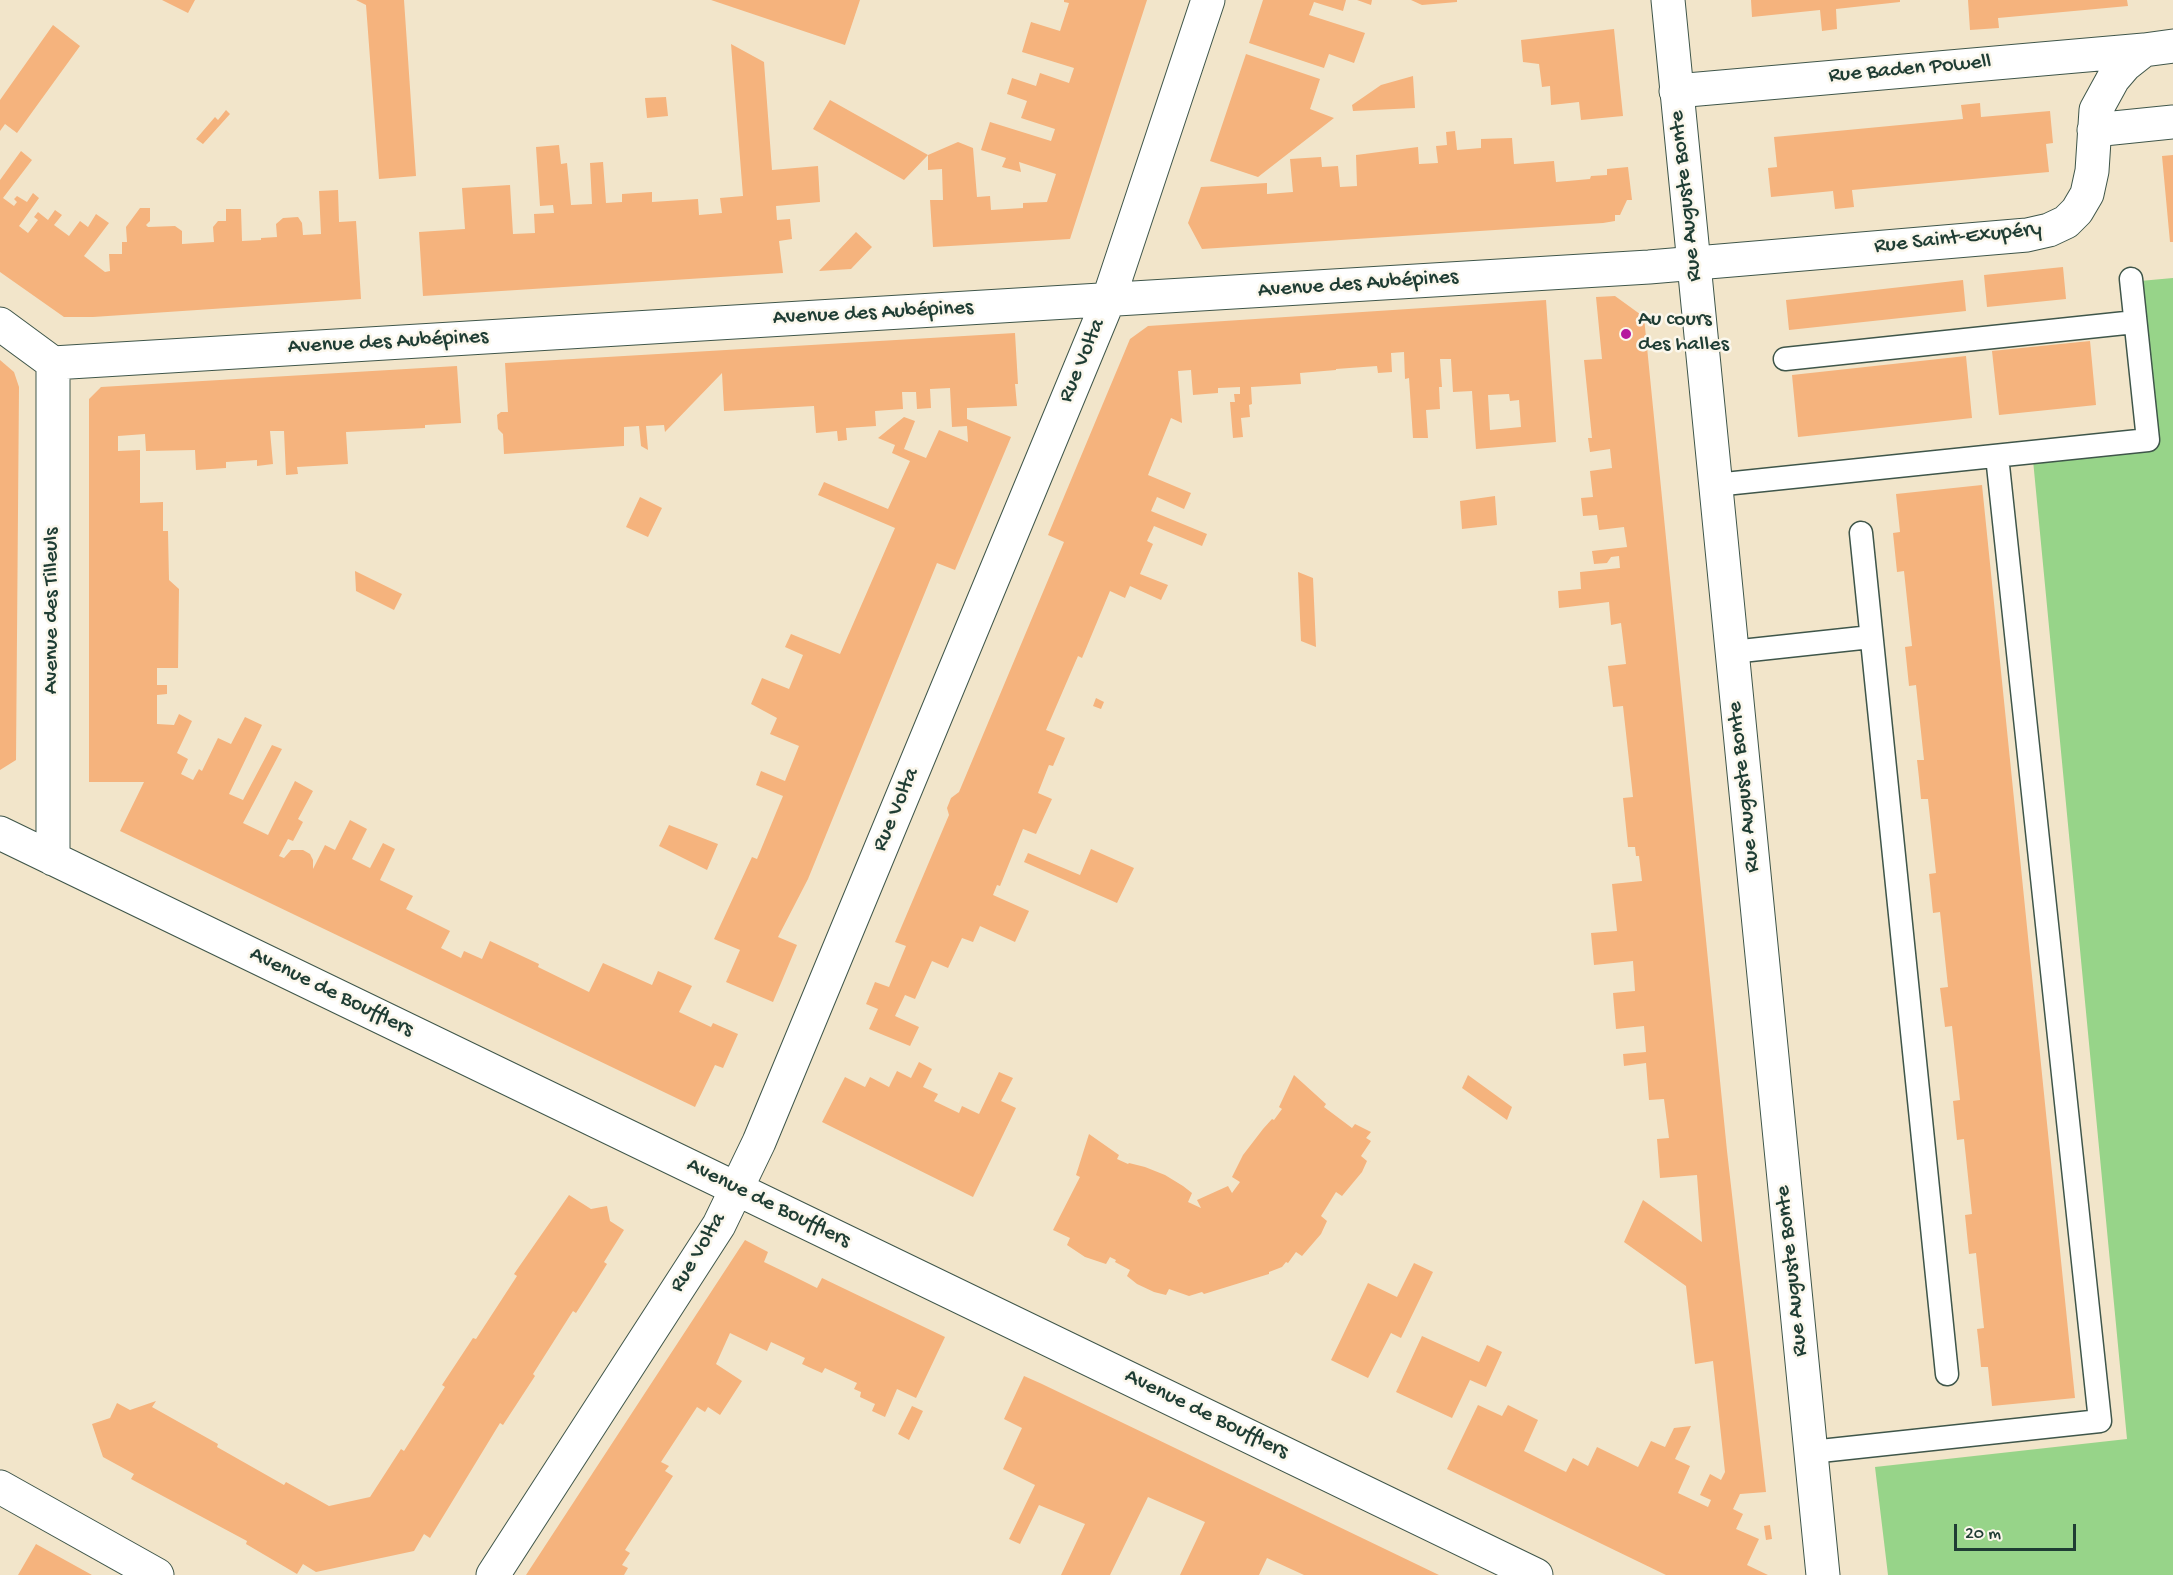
<!DOCTYPE html>
<meta charset="utf-8">
<style>
body{margin:0}
#map{position:relative;width:2173px;height:1575px;overflow:hidden;background:#f2e5ca;font-family:"Gochi Hand",sans-serif}
canvas{display:block}
.scale{position:absolute;left:1954px;top:1524px;width:122px;height:27px;box-sizing:border-box;border:3px solid #1f3d34;border-top:0;padding-left:8px;font-size:18px;line-height:21px;white-space:nowrap;color:#1f3d34;-webkit-text-stroke:4px #fbf7ec;paint-order:stroke}
</style>
<div id="map">
<canvas width="2173" height="1575"></canvas>
<div class="scale">20 m</div>
</div>
<script>
const ctx = document.querySelector('canvas').getContext('2d');
ctx.lineJoin = 'round';
function paint(path, color) {
  ctx.fillStyle = color;
  ctx.fill(path, 'evenodd');
}
function poly(rows) {
  const path = new Path2D();
  for (const r of rows) {
    path.moveTo(r[0], r[1]);
    for (let i = 2; i < r.length; i += 2) path.lineTo(r[i], r[i + 1]);
  }
  return path;
}
function stroke(path, color, width, dash) {
  ctx.strokeStyle = color;
  ctx.lineWidth = width;
  ctx.lineCap = dash ? 'butt' : 'round';
  ctx.setLineDash(dash || []);
  ctx.stroke(path);
}
function label(font, color, halo, rows, align = 'center') {
  ctx.font = font + ' "Gochi Hand",sans-serif';
  ctx.lineWidth = 5;
  ctx.setLineDash([]);
  ctx.textBaseline = 'middle';
  ctx.strokeStyle = halo;
  ctx.fillStyle = color;
  for (const [text, x, y, turn = 0] of rows) {
    ctx.save();
    ctx.translate(x, y);
    ctx.rotate((+turn || 0) * Math.PI / 180);
    ctx.textAlign = isNaN(turn) ? turn : align;
    if (halo) ctx.strokeText(text, 0, 0);
    ctx.fillText(text, 0, 0);
    ctx.restore();
  }
}
paint(poly([
 [2173,278,2173,1575,1888,1575,1875,1467,2127,1439,2033,460,2154,448,2140,281]
]), '#97d489');
paint(poly([
 [162,0,195,0,188,13],
 [356,0,404,0,416,176,379,179,366,5],
 [711,0,860,0,845,45],
 [1064,0,1147,0,1070,239,933,247,930,200,943,200,942,169,928,170,928,155,904,180,813,129,830,100,928,155,958,142,973,148,977,197,990,196,991,210,1023,208,1023,203,1047,202,1056,174,1019,162,1021,172,1002,167,1006,158,981,150,990,122,1051,141,1055,129,1021,118,1027,101,1007,94,1012,78,1036,86,1040,73,1069,83,1074,68,1022,52,1031,22,1060,31,1069,3,1064,2],
 [1263,0,1346,0,1343,11,1314,2,1309,15,1365,33,1354,63,1329,54,1324,68,1249,43],
 [1357,0,1372,0,1371,5],
 [1411,0,1457,0,1457,2,1422,5],
 [1751,0,1900,0,1900,2,1836,9,1837,29,1822,31,1820,10,1752,17],
 [1968,0,2127,0,2128,6,1998,18,1999,28,1970,30],
 [53,25,80,46,17,133,5,124,0,131,0,100],
 [1614,29,1623,116,1581,120,1579,102,1551,105,1550,86,1542,87,1539,64,1523,62,1521,40],
 [731,44,764,62,772,170,818,166,820,202,776,206,777,220,790,219,792,239,779,241,783,273,423,296,419,232,465,229,462,188,510,185,513,234,535,233,534,214,554,213,553,205,540,206,536,147,559,145,561,164,567,163,571,205,592,204,590,163,603,162,606,203,622,202,622,194,652,192,652,202,698,199,699,215,722,213,720,198,743,196],
 [1246,54,1320,79,1310,109,1334,118,1258,177,1210,161],
 [1413,76,1415,108,1353,111,1352,105,1381,85],
 [666,97,668,116,647,118,645,98],
 [1980,103,1981,117,2050,111,2053,143,2046,144,2049,172,1852,190,1854,207,1835,209,1833,191,1771,197,1768,168,1777,167,1774,137,1963,119,1961,105],
 [226,110,230,114,203,144,196,139,215,117,218,120],
 [1455,131,1457,150,1481,148,1481,139,1512,138,1514,164,1554,161,1556,182,1590,179,1591,176,1607,175,1607,169,1628,167,1632,200,1627,200,1620,215,1615,215,1615,221,1603,223,1202,249,1188,223,1201,187,1267,183,1267,194,1293,192,1290,159,1321,157,1322,167,1338,166,1340,187,1357,186,1356,155,1418,147,1419,164,1438,163,1436,146,1447,145,1446,132],
 [21,151,32,160,3,198,14,206,17,202,14,199,17,196,27,202,33,193,39,198,19,226,28,233,38,220,34,217,38,212,48,220,55,210,62,215,54,225,69,236,80,221,88,227,96,214,109,223,84,256,105,272,110,271,109,254,122,254,122,242,127,242,126,227,140,208,150,208,150,221,146,225,148,227,175,226,182,231,182,244,214,242,213,227,218,221,226,221,226,209,241,209,242,241,261,240,261,238,277,237,276,224,283,218,298,217,302,223,303,235,321,234,319,191,338,190,339,222,356,221,361,299,93,317,64,317,0,272,0,180],
 [2173,155,2173,242,2170,242,2162,156],
 [856,232,872,247,851,269,819,271],
 [2063,267,2066,299,1987,307,1984,275],
 [1963,280,1966,311,1789,330,1786,300],
 [1615,296,1644,317,1727,1151,1766,1492,1740,1494,1733,1509,1743,1514,1736,1529,1759,1539,1747,1565,1768,1575,1666,1575,1447,1469,1478,1405,1502,1416,1508,1405,1538,1420,1524,1451,1566,1472,1573,1458,1588,1466,1597,1447,1638,1467,1651,1441,1665,1447,1674,1428,1691,1426,1675,1459,1690,1466,1678,1493,1708,1507,1711,1500,1700,1495,1710,1474,1721,1480,1725,1472,1713,1361,1695,1364,1686,1286,1624,1242,1643,1200,1702,1242,1697,1175,1660,1178,1657,1139,1669,1138,1664,1099,1649,1100,1646,1063,1624,1066,1623,1054,1646,1052,1644,1026,1616,1029,1613,993,1635,991,1633,961,1594,965,1591,933,1617,931,1612,884,1642,881,1639,856,1636,856,1635,847,1628,847,1623,798,1633,797,1623,706,1613,707,1608,666,1626,664,1621,623,1611,625,1609,602,1559,608,1558,591,1581,589,1580,572,1620,568,1619,556,1611,557,1607,563,1594,564,1592,551,1627,547,1624,527,1599,530,1597,515,1583,516,1581,498,1593,497,1590,471,1612,468,1610,449,1590,452,1588,438,1592,438,1584,360,1602,359,1596,297],
 [1546,300,1556,442,1476,449,1472,391,1453,392,1451,359,1440,359,1442,387,1439,387,1440,409,1426,410,1428,438,1413,438,1409,378,1405,379,1404,352,1391,353,1392,372,1378,373,1377,366,1336,369,1336,370,1300,373,1301,384,1251,387,1252,404,1249,405,1250,417,1241,418,1243,437,1233,438,1230,402,1235,402,1234,394,1240,394,1240,387,1218,388,1218,393,1193,395,1191,370,1178,371,1182,423,1171,418,1148,475,1191,493,1184,509,1157,497,1151,511,1207,534,1202,546,1154,526,1147,541,1153,544,1140,574,1168,585,1161,600,1130,586,1125,598,1110,591,1082,658,1078,656,1046,730,1065,738,1053,766,1049,765,1038,793,1052,799,1036,834,1023,829,1000,886,997,885,993,895,1029,911,1015,942,980,926,973,942,962,938,948,968,932,961,915,999,905,995,895,1016,919,1027,910,1046,869,1029,878,1009,866,1004,875,982,889,987,906,946,895,942,949,815,947,808,951,798,959,792,1064,542,1048,535,1130,339,1148,326],
 [1509,394,1510,401,1519,400,1521,427,1490,430,1488,395],
 [1015,333,1018,384,1015,384,1017,406,967,408,967,419,1011,437,955,570,937,563,808,879,778,937,797,945,773,1002,726,982,740,950,714,939,752,857,757,859,783,796,756,785,761,771,785,781,799,746,770,734,777,718,751,704,762,678,789,689,803,655,785,647,791,634,840,654,895,528,818,495,824,482,888,509,910,461,892,453,895,445,878,438,904,417,915,421,904,449,926,458,939,430,968,442,967,426,952,427,950,388,930,389,931,408,917,409,916,392,902,392,903,409,875,411,876,426,846,428,847,440,838,441,837,431,816,433,814,406,724,411,722,373,665,432,664,425,646,426,648,450,641,446,639,426,624,427,624,446,504,454,503,434,498,429,497,415,501,412,508,412,505,363],
 [2090,341,2096,405,1999,415,1992,351],
 [1966,356,1972,418,1798,437,1792,375],
 [0,360,14,372,19,387,16,760,0,770],
 [457,366,461,423,425,425,425,428,346,432,348,464,297,467,298,474,286,475,284,431,270,431,273,464,257,466,257,460,226,462,226,468,196,470,195,450,146,451,145,434,118,436,118,451,140,450,140,503,163,502,163,531,168,531,169,580,179,589,178,668,157,668,157,685,167,685,167,694,157,695,157,724,174,725,179,714,192,721,177,753,188,759,181,774,193,780,199,769,202,771,218,738,231,744,245,717,262,725,229,794,243,800,272,745,282,749,243,823,268,835,295,781,313,791,298,819,303,822,293,841,288,839,279,856,284,858,291,850,303,850,310,854,313,860,313,869,325,845,335,850,350,820,367,829,352,859,370,868,383,843,395,849,380,880,413,896,406,909,450,931,441,948,461,958,464,951,482,959,490,941,539,964,538,967,589,992,603,963,652,985,658,971,692,986,679,1012,711,1027,713,1023,738,1034,723,1068,715,1065,695,1107,120,831,144,782,89,782,89,399,101,387],
 [1982,485,2075,1398,1992,1406,1988,1367,1981,1367,1979,1346,1977,1329,1984,1328,1976,1253,1969,1254,1965,1215,1972,1214,1964,1139,1957,1140,1953,1101,1960,1100,1952,1026,1945,1027,1940,988,1948,987,1940,912,1933,913,1929,874,1936,873,1928,799,1921,799,1919,778,1917,760,1924,760,1916,685,1909,686,1905,647,1912,646,1904,571,1897,572,1893,533,1900,532,1896,494],
 [1495,496,1497,525,1462,529,1460,501],
 [640,497,662,508,648,537,626,527],
 [355,571,402,594,394,610,356,591],
 [1298,572,1313,578,1316,647,1301,641],
 [1096,698,1104,702,1101,709,1093,706],
 [669,825,718,844,707,870,659,846],
 [1091,849,1134,868,1117,903,1024,862,1028,853,1080,875],
 [919,1062,932,1069,923,1087,938,1094,934,1101,959,1113,962,1106,979,1114,999,1072,1013,1078,1001,1101,1016,1108,973,1197,822,1122,845,1077,865,1087,870,1077,889,1087,897,1071,911,1078],
 [1294,1075,1326,1104,1324,1107,1352,1128,1355,1124,1371,1132,1366,1138,1371,1141,1361,1156,1367,1161,1362,1172,1342,1196,1336,1192,1321,1216,1327,1221,1321,1234,1302,1256,1296,1252,1288,1263,1286,1262,1282,1267,1269,1272,1269,1274,1204,1294,1202,1292,1189,1296,1169,1289,1166,1295,1154,1292,1137,1284,1127,1276,1130,1270,1115,1262,1116,1260,1110,1257,1106,1264,1085,1257,1067,1245,1070,1238,1053,1230,1080,1177,1076,1175,1089,1134,1119,1155,1117,1159,1128,1164,1129,1163,1145,1167,1165,1175,1183,1186,1192,1193,1188,1202,1201,1208,1197,1200,1228,1186,1232,1193,1240,1182,1232,1177,1243,1155,1263,1129,1272,1119,1274,1120,1282,1109,1279,1107],
 [1468,1075,1512,1107,1507,1120,1462,1088],
 [569,1195,591,1209,607,1206,610,1221,624,1230,604,1262,607,1264,592,1288,576,1313,573,1311,533,1374,535,1376,503,1425,500,1423,430,1538,424,1534,414,1551,316,1572,303,1564,297,1574,246,1544,247,1541,131,1479,134,1474,103,1457,92,1424,110,1418,117,1403,130,1410,156,1401,152,1407,218,1444,217,1447,284,1485,286,1482,329,1506,370,1497,401,1449,404,1451,445,1387,442,1385,473,1338,476,1339,517,1276,514,1274],
 [745,1240,768,1252,764,1262,791,1275,817,1288,822,1278,945,1337,916,1398,897,1389,885,1417,872,1411,875,1404,860,1397,861,1392,854,1389,857,1383,825,1368,822,1373,813,1369,802,1364,805,1358,771,1342,767,1351,730,1333,716,1364,742,1381,720,1415,708,1407,705,1412,697,1407,661,1462,669,1466,665,1471,673,1476,625,1550,630,1553,622,1565,628,1568,624,1575,526,1575],
 [1414,1263,1433,1272,1401,1338,1391,1333,1368,1378,1331,1360,1368,1283,1397,1297],
 [1422,1336,1479,1362,1487,1345,1502,1352,1486,1387,1470,1380,1452,1418,1396,1392],
 [1024,1376,1042,1384,1439,1575,1304,1575,1267,1558,1259,1575,1180,1575,1205,1522,1148,1497,1110,1575,1061,1575,1085,1524,1039,1505,1020,1544,1009,1539,1035,1485,1003,1469,1022,1428,1004,1419],
 [912,1406,923,1411,909,1440,898,1434],
 [1770,1525,1772,1539,1766,1540,1764,1526],
 [36,1544,92,1575,18,1575]
]), '#f5b37d');
const lane = poly([
 [1785,359,2135,322],
 [1715,485,2148,440,2131,279],
 [1861,533,1947,1374],
 [1732,652,1871,637],
 [1811,1452,2100,1421,1997,456]
]);
const street = poly([
 [1676,91,2144,50],
 [2094,130,2173,122],
 [0,324,53,363],
 [53,363,1649,267,2027,235,2049,230,2066,222,2077,211,2087,194,2092,171,2096,110,2113,79,2125,65,2144,50,2173,46],
 [0,833,1536,1575],
 [53,859,53,363],
 [0,1487,157,1575],
 [493,1575,719,1225,759,1142,1108,301,1208,0]
]);
const secondary = poly([
 [1668,0,1823,1575]
]);
stroke(lane, '#3f564a', 25);
stroke(street, '#3f564a', 35);
stroke(secondary, '#3f564a', 35);
stroke(lane, '#fff', 22);
stroke(street, '#fff', 33);
stroke(secondary, '#fff', 33);
for (const [x, y, r, color] of [
 [1626,334,6,"#b5179e"]
]) {
  const dot = new Path2D();
  dot.arc(x, y, r, 0, 2 * Math.PI);
  ctx.fillStyle = color;
  ctx.fill(dot);
  stroke(dot, '#fbf7ec', 2);
}
label('22px', '#1f3d34', '#fbf7ec', [
 ["Rue Baden Powell",1910,70,-5],
 ["Rue Auguste Bonte",1687,196,-96],
 ["Rue Saint-Exupéry",1958,239,-6],
 ["Avenue des Aubépines",1358,285,-4],
 ["Avenue des Aubépines",873,314,-3],
 ["Avenue des Aubépines",388,343,-3],
 ["Rue Volta",1083,361,-67],
 ["Avenue des Tilleuls",53,611,-90],
 ["Rue Auguste Bonte",1745,787,-96],
 ["Rue Volta",897,810,-67],
 ["Avenue de Boufflers",331,993,26],
 ["Avenue de Boufflers",768,1204,26],
 ["Rue Volta",699,1253,-59],
 ["Rue Auguste Bonte",1793,1271,-96],
 ["Avenue de Boufflers",1206,1415,26]
]);
label('22px', '#1f3d34', '#fbf7ec', [
 ["Au cours",1638,321],
 ["des halles",1638,346]
], 'left');
</script>
